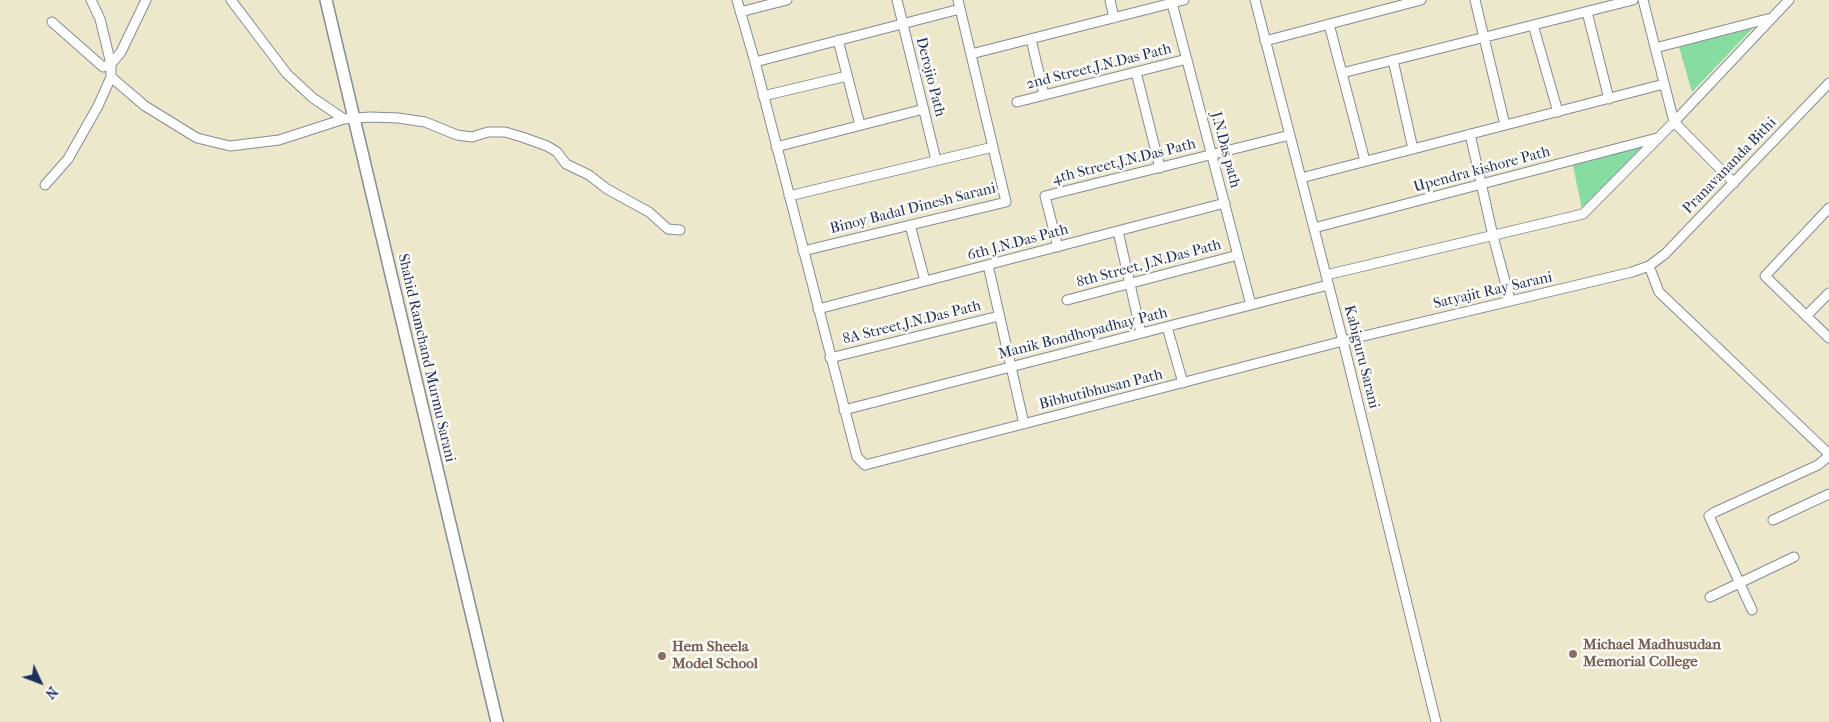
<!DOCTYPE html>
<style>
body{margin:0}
#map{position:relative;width:1829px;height:722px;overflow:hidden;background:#ede8cc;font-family:"IM FELL French Canon",serif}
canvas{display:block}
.north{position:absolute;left:15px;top:657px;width:50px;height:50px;-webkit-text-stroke:4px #fdfcf7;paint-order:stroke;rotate:133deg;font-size:14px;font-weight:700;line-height:20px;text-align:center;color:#1b2f5e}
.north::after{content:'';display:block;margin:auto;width:18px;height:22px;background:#1b2f5e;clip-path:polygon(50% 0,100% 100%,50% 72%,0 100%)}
</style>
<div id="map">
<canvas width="1829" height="722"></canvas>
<div class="north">N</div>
</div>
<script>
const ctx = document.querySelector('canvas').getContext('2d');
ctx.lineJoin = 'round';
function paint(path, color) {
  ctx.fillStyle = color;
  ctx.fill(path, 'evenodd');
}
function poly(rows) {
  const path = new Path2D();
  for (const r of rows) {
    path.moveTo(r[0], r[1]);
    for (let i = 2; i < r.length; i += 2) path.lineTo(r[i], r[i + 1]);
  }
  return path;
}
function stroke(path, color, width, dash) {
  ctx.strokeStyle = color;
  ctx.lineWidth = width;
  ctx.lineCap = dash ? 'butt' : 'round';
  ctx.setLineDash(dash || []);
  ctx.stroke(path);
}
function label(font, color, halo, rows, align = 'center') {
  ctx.font = font + ' "IM FELL French Canon",serif';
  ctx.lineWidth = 5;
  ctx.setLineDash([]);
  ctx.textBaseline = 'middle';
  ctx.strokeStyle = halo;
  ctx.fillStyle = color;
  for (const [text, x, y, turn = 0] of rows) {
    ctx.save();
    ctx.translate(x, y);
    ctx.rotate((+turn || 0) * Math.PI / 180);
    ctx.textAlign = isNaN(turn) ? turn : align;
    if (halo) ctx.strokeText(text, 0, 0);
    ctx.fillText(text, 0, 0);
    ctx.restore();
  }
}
paint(poly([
 [1753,28,1692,92,1679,47],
 [1651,142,1583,214,1572,161]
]), '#87dda1');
const minor = poly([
 [231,0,287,74,313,98,344,119,370,117,398,118,425,122,457,135,472,137,488,132,505,132,522,137,547,146,557,152,566,164,589,175,607,189,649,212,668,229,680,230],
 [737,0,755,62,857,457,865,465,1343,341,1632,272,1649,266,1665,254,1829,83],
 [897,0,936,160],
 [1110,0,1114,18],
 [1255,0,1343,341,1436,722],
 [1475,0,1505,125],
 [1643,0,1674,122,1734,183],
 [1172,3,1251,305],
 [740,12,787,0],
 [1587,12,1609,99],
 [52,22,103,67,111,64,121,52,146,0],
 [1329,24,1365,161],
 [1533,25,1558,112],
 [1031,39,1044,95],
 [838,40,860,125],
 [1265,41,1421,0],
 [1655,48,1771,18],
 [971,54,1184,0],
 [1393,60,1413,149],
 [755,62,960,9],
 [1136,72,1160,168],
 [1342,73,1633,0],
 [111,77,145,106,197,138,230,146,279,140,344,119],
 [763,96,847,76],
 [1017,102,1187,59],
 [1470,134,1493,236,1510,300],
 [776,147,924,109],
 [1301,178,1664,84],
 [45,185,68,159,98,106,111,77,111,64,100,19,91,0],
 [789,196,993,147],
 [1829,208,1765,276,1829,338],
 [910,225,925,281],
 [1314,228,1657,138],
 [1118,231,1141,333],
 [1058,247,1045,196,1290,135],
 [803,251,1006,202,958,0],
 [988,265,1024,424],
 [1649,266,1659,292,1829,454],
 [1326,275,1583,214,1674,122,1789,0],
 [1067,300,1238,255],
 [818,309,1225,203],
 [1806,316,1829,293],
 [1167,327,1183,383],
 [830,358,999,316],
 [844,410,1328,285],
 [1773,520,1829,494],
 [1710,597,1794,557],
 [1752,610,1709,516,1715,512,1818,465,1829,456]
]);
const tertiary = poly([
 [326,0,497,722]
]);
stroke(minor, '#848c95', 11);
stroke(tertiary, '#848c95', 14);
stroke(minor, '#fff', 9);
stroke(tertiary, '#fff', 11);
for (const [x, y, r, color] of [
 [1573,654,5,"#8d6e63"],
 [662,656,5,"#8d6e63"]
]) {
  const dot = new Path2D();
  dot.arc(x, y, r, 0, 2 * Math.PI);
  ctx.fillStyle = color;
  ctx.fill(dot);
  stroke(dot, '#fdfcf7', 2);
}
label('15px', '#1b2f5e', '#fdfcf7', [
 ["2nd Street,J.N.Das Path",1099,67,-14],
 ["Derojio Path",930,77,76],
 ["J.N.Das path",1225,150,75],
 ["4th Street,J.N.Das Path",1124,162,-14],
 ["Pranavananda Bithi",1730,166,-46],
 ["Upendra kishore Path",1482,170,-15],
 ["Binoy Badal Dinesh Sarani",913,209,-14],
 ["6th J.N.Das Path",1018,243,-15],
 ["8th Street, J.N.Das Path",1149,264,-15],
 ["Satyajit Ray Sarani",1493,291,-13],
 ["8A Street,J.N.Das Path",912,323,-14],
 ["Manik Bondhopadhay Path",1083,334,-14],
 ["Kabiguru Sarani",1361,357,76],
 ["Shahid Ramchand Murmu Sarani",426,358,77],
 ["Bibhutibhusan Path",1101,390,-14]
]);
label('bold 15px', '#785e54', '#fdfcf7', [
 ["Michael Madhusudan",1583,645],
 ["Memorial College",1583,662],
 ["Hem Sheela",672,647],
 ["Model School",672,664]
], 'left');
</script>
